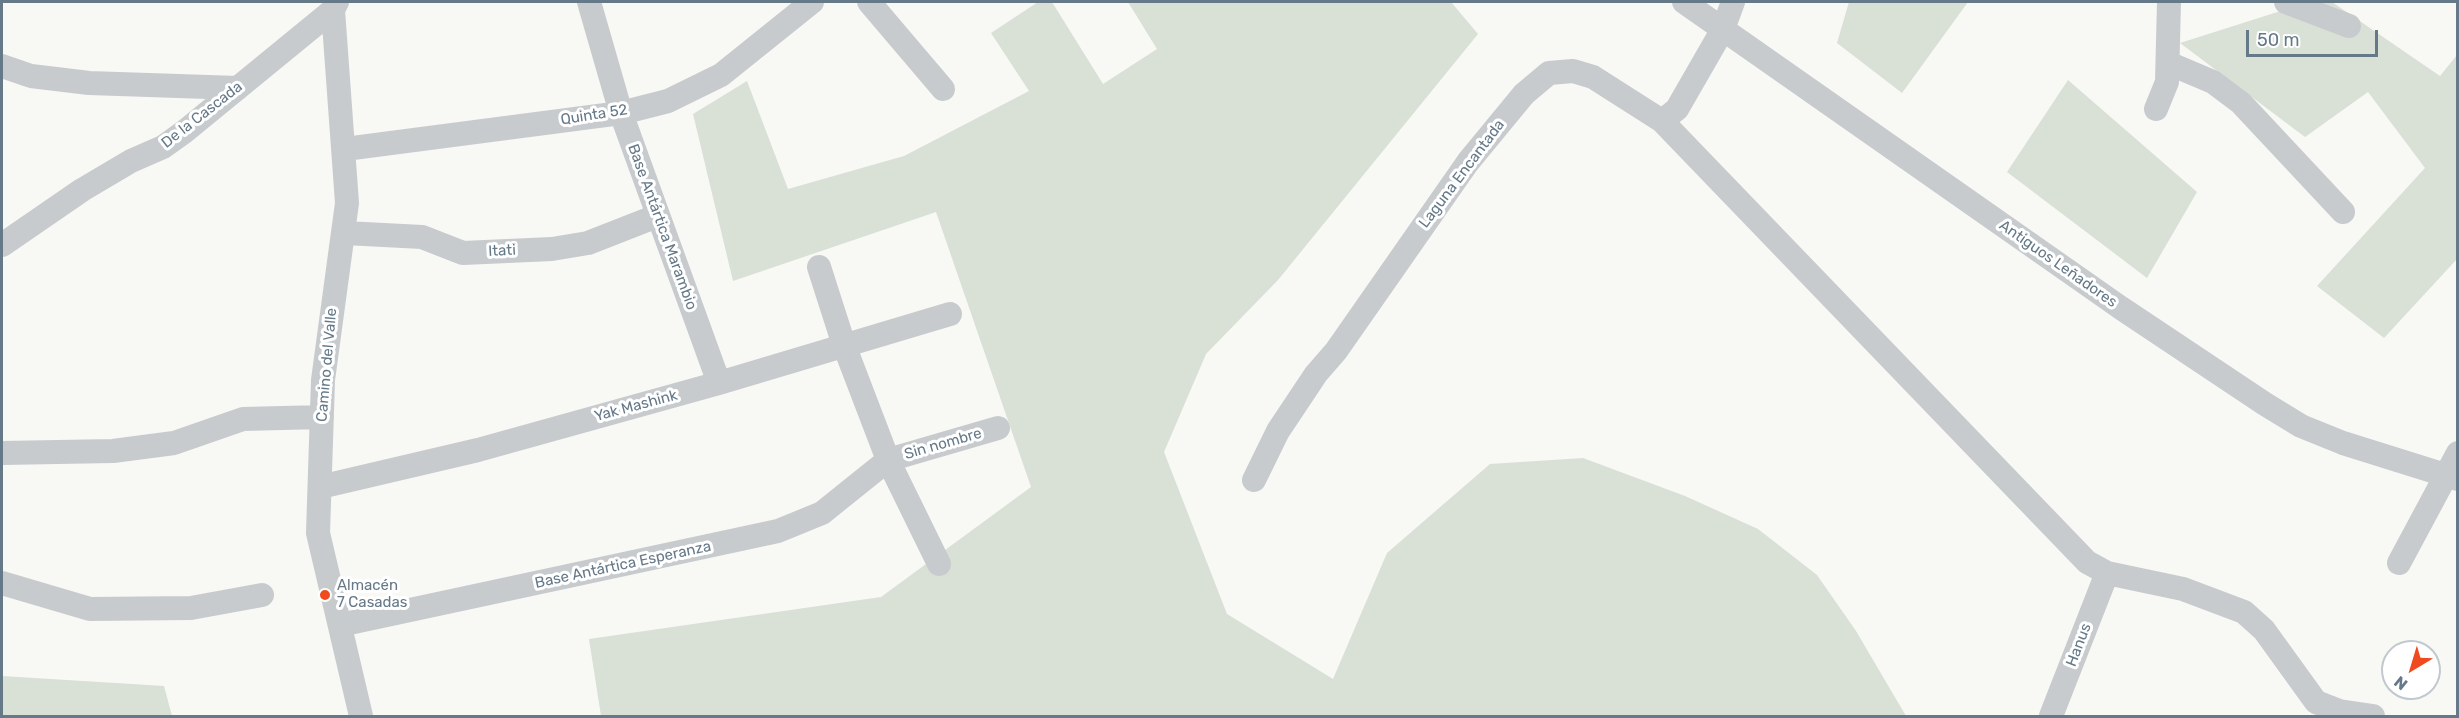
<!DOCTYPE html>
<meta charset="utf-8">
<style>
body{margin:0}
#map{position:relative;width:2459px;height:718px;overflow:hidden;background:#f8f8f5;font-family:Rubik,sans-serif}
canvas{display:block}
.frame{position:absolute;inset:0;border:3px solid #657988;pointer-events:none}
.north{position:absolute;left:2381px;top:640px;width:60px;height:60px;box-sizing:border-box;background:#fff;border:2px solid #c1c9cf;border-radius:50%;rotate:218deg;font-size:16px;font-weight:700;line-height:24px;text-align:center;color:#657988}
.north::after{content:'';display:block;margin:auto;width:21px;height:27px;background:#ef4b1e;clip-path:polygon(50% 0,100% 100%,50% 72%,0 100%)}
.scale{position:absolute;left:2246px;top:30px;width:132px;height:27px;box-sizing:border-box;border:3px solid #657988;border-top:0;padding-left:8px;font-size:18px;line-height:21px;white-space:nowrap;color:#657988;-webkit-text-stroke:4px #fff;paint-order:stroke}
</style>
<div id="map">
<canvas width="2459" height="718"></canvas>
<div class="frame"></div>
<div class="north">N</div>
<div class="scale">50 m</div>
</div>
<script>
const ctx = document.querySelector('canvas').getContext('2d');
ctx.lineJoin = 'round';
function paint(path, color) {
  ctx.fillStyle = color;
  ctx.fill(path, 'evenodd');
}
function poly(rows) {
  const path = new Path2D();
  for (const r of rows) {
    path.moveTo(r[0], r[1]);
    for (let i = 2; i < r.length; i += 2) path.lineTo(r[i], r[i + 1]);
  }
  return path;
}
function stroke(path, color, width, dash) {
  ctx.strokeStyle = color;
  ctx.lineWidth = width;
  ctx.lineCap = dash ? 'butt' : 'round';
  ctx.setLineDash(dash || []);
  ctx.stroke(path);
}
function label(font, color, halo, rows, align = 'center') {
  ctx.font = font + ' Rubik,sans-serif';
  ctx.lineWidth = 6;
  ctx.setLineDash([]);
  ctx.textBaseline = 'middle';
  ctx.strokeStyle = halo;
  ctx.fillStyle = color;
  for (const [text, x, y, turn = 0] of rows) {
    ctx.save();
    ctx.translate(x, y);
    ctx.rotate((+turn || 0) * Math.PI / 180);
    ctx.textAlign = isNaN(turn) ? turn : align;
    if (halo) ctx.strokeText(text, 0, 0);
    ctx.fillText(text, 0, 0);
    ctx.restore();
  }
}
paint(poly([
 [1038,2,1052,2,1103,84,1157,49,1128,2,1451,2,1478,34,1278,280,1206,354,1164,452,1227,614,1333,679,1387,553,1490,464,1583,458,1685,496,1758,529,1817,575,1856,631,1906,716,601,716,589,639,881,597,1031,487,936,212,733,281,693,114,747,81,788,189,904,156,1029,91,991,33],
 [1849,2,1968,2,1902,93,1837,43],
 [2309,2,2332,2,2440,76,2457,55,2457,259,2384,338,2317,286,2425,168,2368,92,2305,137,2180,43],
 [2068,80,2197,192,2147,278,2007,172],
 [2,676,164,686,172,716,2,716]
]), '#d9e0d5');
stroke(poly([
 [589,2,621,113,719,383],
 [869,2,943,89],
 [1684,2,2121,308,2265,404,2301,426,2343,443,2458,479],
 [2286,2,2349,26],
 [333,10,347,203,323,380,318,533,361,716],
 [2168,63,2213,82,2241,103,2343,212],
 [2,66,31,76,89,83,238,88],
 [2156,109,2167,82,2169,2],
 [1662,121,2087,562,2107,573,2183,589,2244,612,2264,630,2316,702,2339,711,2373,716],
 [345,149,621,113,668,101,721,75,812,2],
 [345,233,422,237,463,253,552,249,588,243,657,216],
 [2,245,82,190,131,161,163,147,184,132,333,10,337,2],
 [819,267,844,345,888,460,939,564],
 [2,453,113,451,174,443,243,419,322,417],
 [1254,480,1278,431,1316,374,1336,351,1468,162,1524,94,1549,73,1573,71,1593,77,1662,121,1677,109,1723,29,1733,2],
 [320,487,478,450,719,383,950,314],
 [2399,563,2458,453],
 [2,583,90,609,191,608,262,595],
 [340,625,778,531,822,513,888,460,998,428],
 [2051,716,2107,573]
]), '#c7cbce', 24);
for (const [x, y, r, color] of [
 [325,595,6,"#ef4b1e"]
]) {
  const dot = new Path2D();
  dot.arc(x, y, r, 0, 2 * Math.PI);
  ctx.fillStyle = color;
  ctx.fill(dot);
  stroke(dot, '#fff', 2);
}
label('15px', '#657988', '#fff', [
 ["De la Cascada",202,115,-38],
 ["Quinta 52",594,115,-9],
 ["Laguna Encantada",1462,174,-53],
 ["Base Antártica Marambio",662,227,70],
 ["Itati",502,251,-3],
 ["Antiguos Leñadores",2058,264,35],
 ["Camino del Valle",327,365,-85],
 ["Yak Mashink",636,406,-15],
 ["Sin nombre",943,444,-16],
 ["Base Antártica Esperanza",623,565,-12],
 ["Hanus",2079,645,-69]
]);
label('15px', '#657988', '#fff', [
 ["Almacén",337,586],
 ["7 Casadas",337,603]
], 'left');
</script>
